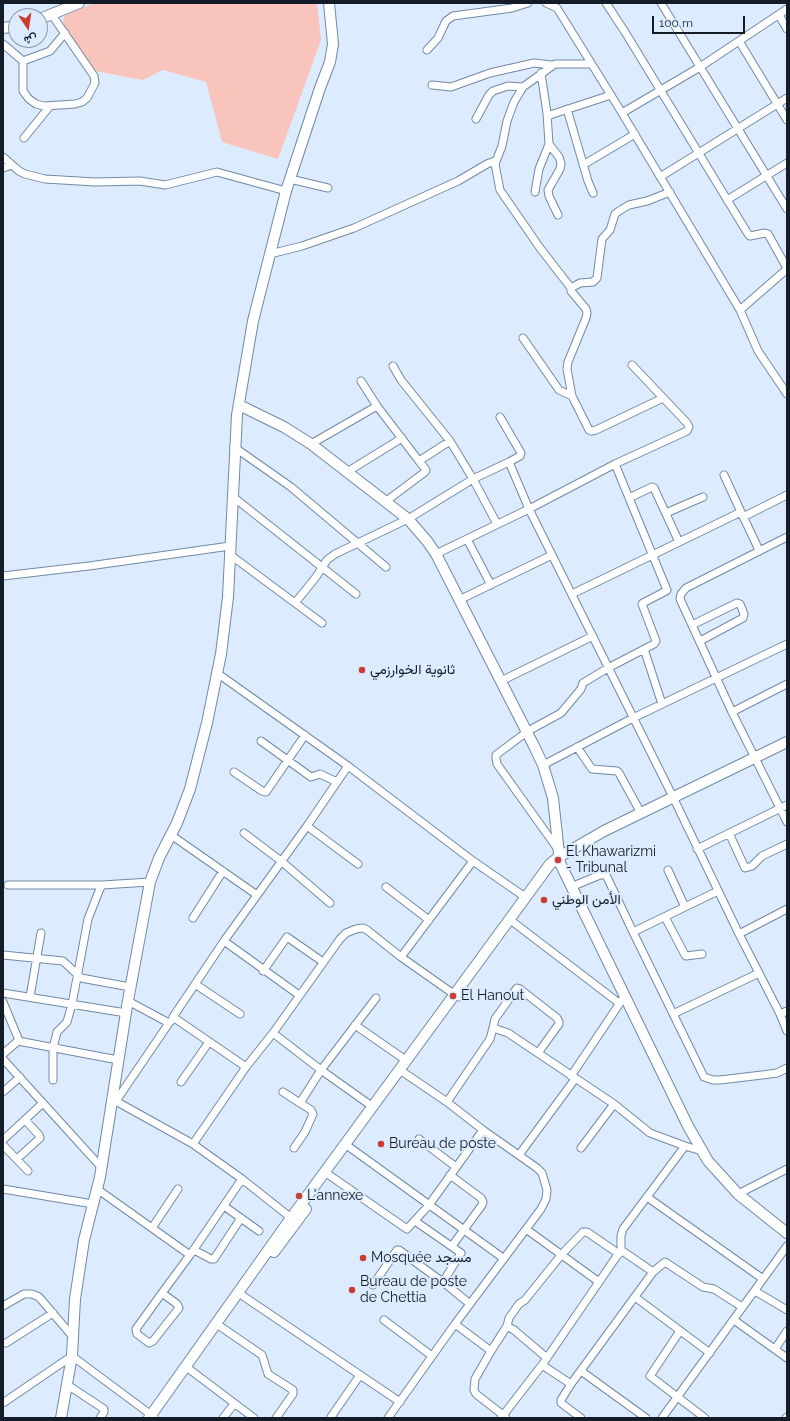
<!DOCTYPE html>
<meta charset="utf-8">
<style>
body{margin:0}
#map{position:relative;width:790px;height:1421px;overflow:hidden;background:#dcecfe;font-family:Raleway,Vazirmatn,sans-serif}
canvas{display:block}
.frame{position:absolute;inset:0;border:4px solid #131c27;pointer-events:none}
.north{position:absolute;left:8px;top:8px;width:40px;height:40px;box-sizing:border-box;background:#dcecfe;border:1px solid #8c99a8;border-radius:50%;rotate:167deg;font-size:11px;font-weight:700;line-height:16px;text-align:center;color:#131c27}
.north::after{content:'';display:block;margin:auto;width:14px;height:18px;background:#ca3d33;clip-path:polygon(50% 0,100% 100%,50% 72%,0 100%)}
.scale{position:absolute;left:652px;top:16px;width:93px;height:18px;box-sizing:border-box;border:2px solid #131c27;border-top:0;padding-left:5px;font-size:12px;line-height:14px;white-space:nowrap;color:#131c27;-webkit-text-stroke:3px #dcecfe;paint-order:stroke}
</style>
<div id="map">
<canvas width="790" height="1421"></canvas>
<div class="frame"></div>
<div class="north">ش</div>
<div class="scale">100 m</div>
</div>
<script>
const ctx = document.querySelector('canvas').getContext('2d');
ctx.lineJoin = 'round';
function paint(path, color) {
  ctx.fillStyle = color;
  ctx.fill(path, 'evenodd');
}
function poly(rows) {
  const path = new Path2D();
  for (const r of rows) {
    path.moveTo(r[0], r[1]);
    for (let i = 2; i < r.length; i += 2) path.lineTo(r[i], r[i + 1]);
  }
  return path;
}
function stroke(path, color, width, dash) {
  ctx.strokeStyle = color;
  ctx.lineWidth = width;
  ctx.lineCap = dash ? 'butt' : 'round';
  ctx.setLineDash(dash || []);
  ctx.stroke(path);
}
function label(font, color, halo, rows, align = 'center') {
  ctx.font = font + ' Raleway,Vazirmatn,sans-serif';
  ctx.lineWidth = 4;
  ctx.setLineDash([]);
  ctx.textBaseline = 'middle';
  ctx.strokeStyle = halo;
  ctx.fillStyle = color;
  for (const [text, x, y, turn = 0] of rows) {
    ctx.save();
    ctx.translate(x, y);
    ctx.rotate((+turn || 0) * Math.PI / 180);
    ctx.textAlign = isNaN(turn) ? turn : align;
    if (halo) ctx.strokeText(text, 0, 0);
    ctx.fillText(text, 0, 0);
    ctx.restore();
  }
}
paint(poly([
 [94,3,317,3,321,40,278,159,222,142,206,82,163,70,143,80,85,69,63,26,64,16]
]), '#f9c4bc');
const street = poly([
 [546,3,557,8,622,113,740,310],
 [606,3,625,32,748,234,750,236,765,233,768,234,787,268],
 [661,3,787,209],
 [779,15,787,29],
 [739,41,787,120],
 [3,44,23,61,23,91,29,99,36,104,44,106,75,104,82,102,87,98,95,83,94,76,52,15],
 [427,50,438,38,446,21,453,16,512,8,528,3],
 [23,61,50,51,65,33],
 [432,85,451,87,490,73,534,63,551,65],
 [567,109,588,181,593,193],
 [622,113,700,67,787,9],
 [547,116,611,95],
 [476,119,489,95,493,91,508,86,523,87],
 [24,138,50,106],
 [549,144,559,157,561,163,560,169,548,190,549,196,558,215],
 [3,157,19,171,25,174,45,179,95,182,140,181,165,185,217,172,286,191],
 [583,165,635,134],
 [3,168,12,165],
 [660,177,787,98],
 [290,179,328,188],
 [535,192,539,169,549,144,547,113,541,73],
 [727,200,787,163],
 [270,254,302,246,354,228,458,181,487,164,495,161],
 [787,269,740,310,758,351,787,394],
 [571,288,540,248,500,190,495,164,502,146,507,121,514,102,523,87,555,64,591,64],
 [523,338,559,390,572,396],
 [393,366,401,380,450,441,473,479,497,524],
 [361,381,377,406],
 [663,398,596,430,591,431,589,430,572,396,567,369,568,362,586,318,587,313,586,309,571,291,571,288,580,283,593,282,597,278,602,239,610,230,615,214,619,211,629,205,647,201,670,192],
 [500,417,521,453,520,456,509,462],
 [311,444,377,406,419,461,450,441],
 [234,447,291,487,386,567],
 [347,472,402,438],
 [724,475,741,512],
 [232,496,356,594],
 [629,498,652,487,654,488,679,542],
 [385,502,425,472,426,470,419,461],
 [666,513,703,497],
 [743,517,787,495],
 [787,537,686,588,681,594,680,599,732,712,787,822],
 [467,539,491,585],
 [229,554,322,623],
 [436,554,529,509,615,464,687,431,689,427,687,423,632,365],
 [3,576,89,566,230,546],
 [572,594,741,512,759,550],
 [459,600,552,555],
 [295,603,316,577,327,560,335,554,408,519,473,479,509,462,529,509,673,797,739,934,780,1014,787,1011],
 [692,625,737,603,740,604,744,614,743,618,700,641],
 [644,649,662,704],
 [217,673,348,766,473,861,525,897],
 [501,681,593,636],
 [732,712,787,684],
 [261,741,311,777,320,774,337,782],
 [577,747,592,769,617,771,619,773,641,813],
 [543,765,633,718,787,644],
 [234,772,262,791,266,792,305,735],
 [307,826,358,864],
 [244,833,281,861,330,903],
 [729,833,745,868,752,866,762,856,787,844],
 [171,835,257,895],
 [557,848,497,764,496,758,496,755,528,731,561,713,581,689,583,683,608,668,654,644,656,641,642,604,643,603,666,591,667,590,615,464],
 [697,849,787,805],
 [668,870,685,907],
 [8,885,102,885],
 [386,887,429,920],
 [571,887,600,875,606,875,633,932],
 [718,891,633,932,704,1077,713,1080,720,1080,762,1075,777,1073,787,1068],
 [665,917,685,955,686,956,702,954],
 [193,918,223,871],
 [513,922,619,1003],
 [739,934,787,909],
 [224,941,299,995],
 [3,955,63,961,81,978,130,987],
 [401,957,473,861],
 [263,971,287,937,323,962],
 [195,984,240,1014],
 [3,993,126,1013],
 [30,997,41,933],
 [128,1001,169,1023,171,1021],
 [3,1002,18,1038,18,1041,3,1054],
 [673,1014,759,973],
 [780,1014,787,1031],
 [355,1025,407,1061],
 [493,1028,495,1019,514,992,517,988,520,989,557,1018,559,1022,559,1024,538,1053],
 [273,1033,321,1070,373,1107],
 [18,1041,118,1060],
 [3,1059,101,1167],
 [246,1067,173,1017,224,941,307,826,348,766],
 [571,1076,622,1000],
 [53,1080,53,1048,57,1032,67,1022,72,1004,88,919,99,891,102,885,150,882],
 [181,1082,209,1042],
 [3,1092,20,1077],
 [283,1092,300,1103],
 [112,1099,193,1144,242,1179,295,1221],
 [116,1101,169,1023],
 [447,1102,490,1039,493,1028,508,1033,614,1104,650,1133,685,1146,702,1151],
 [419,1139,456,1167],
 [3,1140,43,1103],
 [193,1144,246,1067,273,1033,340,939,346,933,356,929,363,928,367,930,401,957,458,997],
 [345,1144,503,1258],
 [3,1145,28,1171],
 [294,1148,305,1132,313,1114,311,1110,300,1103,321,1070,376,998],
 [581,1148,614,1104],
 [519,1155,575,1079],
 [17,1159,40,1138,39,1135,25,1120],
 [329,1175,407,1229,429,1205,483,1130],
 [450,1175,481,1198,483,1202,482,1205,452,1246],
 [3,1189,93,1204],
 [97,1189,190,1255],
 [738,1194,787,1169],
 [647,1197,763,1279],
 [224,1206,259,1231],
 [415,1221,461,1253,443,1282],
 [152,1228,178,1189],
 [526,1229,599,1282],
 [194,1250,211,1259,214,1259,241,1218],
 [621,1250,621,1236,623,1229,685,1146],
 [373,1285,397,1250,399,1250,448,1286,470,1304],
 [755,1291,787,1310],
 [162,1293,177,1304,179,1308,153,1341,149,1343,137,1334,136,1329,162,1293,190,1255,242,1179],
 [243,1296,400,1402],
 [635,1297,710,1353],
 [3,1306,24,1294,32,1294,39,1297,73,1337],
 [384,1320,432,1356],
 [734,1320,787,1358],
 [455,1324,491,1351,475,1379,474,1390,476,1394,503,1415,506,1418],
 [507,1326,509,1318,519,1304,525,1300,562,1254,583,1232,587,1232,619,1254],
 [221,1327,262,1355,268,1374,293,1390,293,1394,276,1418],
 [680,1331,650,1376,705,1418],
 [6,1343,53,1313],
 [775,1349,787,1331],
 [491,1351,507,1326,514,1330,547,1358],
 [542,1365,571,1384,653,1272,665,1262,703,1287,714,1289,742,1307],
 [185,1366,254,1418],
 [581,1371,646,1418],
 [66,1384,104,1409,104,1412,100,1418],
 [571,1384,561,1400,561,1403,581,1418],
 [3,1403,72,1356,154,1417],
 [331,1417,360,1375],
 [223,1418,234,1404],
 [388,1418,455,1324,541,1209,546,1199,547,1190,542,1173,537,1168,483,1130,447,1102,400,1070],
 [501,1418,542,1365,621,1250,653,1272],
 [662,1418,787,1246],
 [786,1418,787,1417]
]);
const secondary = poly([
 [40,19,79,3],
 [3,28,16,26],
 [239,405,284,427,311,444,408,519,427,541,436,554,535,748,543,765,553,798,560,863,688,1126,708,1161,738,1194,787,1233],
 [274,1252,306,1209],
 [61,1418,72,1356,75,1299,84,1240,100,1177,127,1006,150,882,159,858,177,823,190,789,207,723,221,654,228,597,237,415,253,321,286,191,320,88,330,62,333,44,329,3],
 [149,1418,291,1218,550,864,559,857,604,831,787,742]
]);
stroke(street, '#7189a5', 9);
stroke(secondary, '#7189a5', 12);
stroke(street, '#fff', 7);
stroke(secondary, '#fff', 10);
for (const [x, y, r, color] of [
 [362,670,4,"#ca3d33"],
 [558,860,4,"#ca3d33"],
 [544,900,4,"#ca3d33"],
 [453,996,4,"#ca3d33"],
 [381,1144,4,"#ca3d33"],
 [299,1196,4,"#ca3d33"],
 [363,1258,4,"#ca3d33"],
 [352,1290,4,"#ca3d33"]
]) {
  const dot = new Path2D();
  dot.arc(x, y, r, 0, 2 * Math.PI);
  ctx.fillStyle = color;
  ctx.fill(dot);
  stroke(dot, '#dcecfe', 1.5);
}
label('14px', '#131c27', '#dcecfe', [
 ["ثانوية الخوارزمي",370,670],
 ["El Khawarizmi",566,852],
 ["- Tribunal",566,868],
 ["الأمن الوطني",552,900],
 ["El Hanout",461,996],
 ["Bureau de poste",389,1144],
 ["L'annexe",307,1196],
 ["Mosquée مسجد",371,1258],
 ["Bureau de poste",360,1282],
 ["de Chettia",360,1298]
], 'left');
</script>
